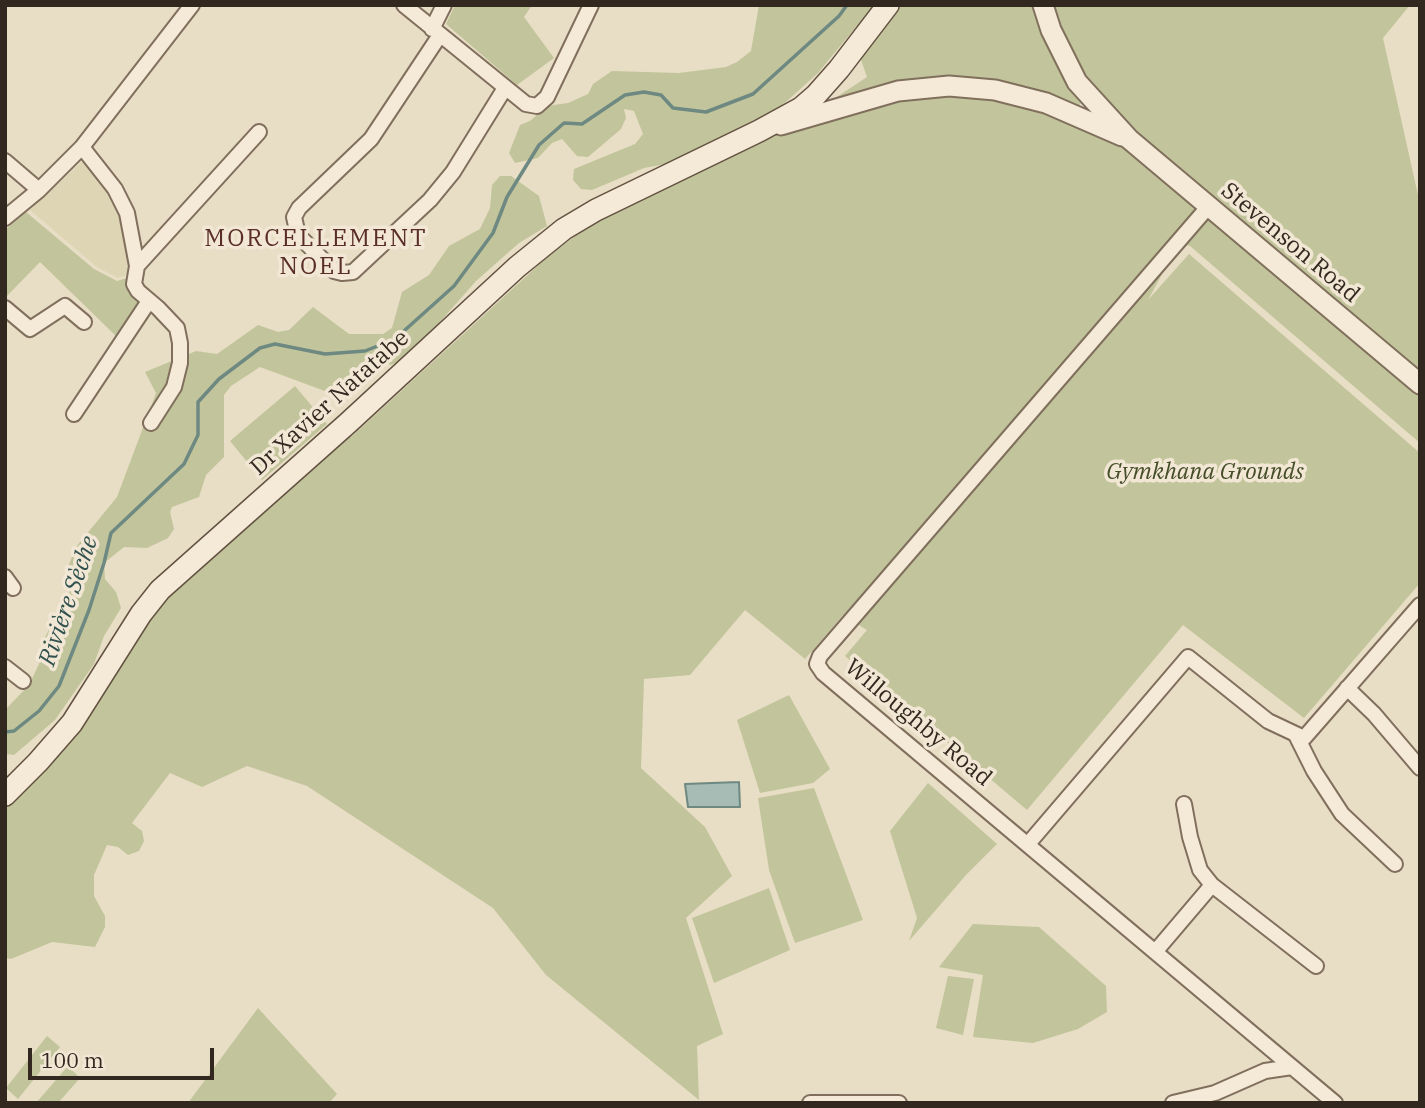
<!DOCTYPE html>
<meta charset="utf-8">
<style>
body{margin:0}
#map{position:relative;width:1425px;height:1108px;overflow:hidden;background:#e8ddc5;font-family:"IBM Plex Serif",serif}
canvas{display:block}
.frame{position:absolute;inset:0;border:7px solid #33281f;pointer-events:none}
.scale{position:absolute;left:28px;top:1048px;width:186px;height:32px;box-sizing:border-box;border:4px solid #33281f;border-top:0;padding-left:9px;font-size:21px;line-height:24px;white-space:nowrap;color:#33281f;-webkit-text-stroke:5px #f1e7d4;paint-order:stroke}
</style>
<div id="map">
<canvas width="1425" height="1108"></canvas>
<div class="frame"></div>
<div class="scale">100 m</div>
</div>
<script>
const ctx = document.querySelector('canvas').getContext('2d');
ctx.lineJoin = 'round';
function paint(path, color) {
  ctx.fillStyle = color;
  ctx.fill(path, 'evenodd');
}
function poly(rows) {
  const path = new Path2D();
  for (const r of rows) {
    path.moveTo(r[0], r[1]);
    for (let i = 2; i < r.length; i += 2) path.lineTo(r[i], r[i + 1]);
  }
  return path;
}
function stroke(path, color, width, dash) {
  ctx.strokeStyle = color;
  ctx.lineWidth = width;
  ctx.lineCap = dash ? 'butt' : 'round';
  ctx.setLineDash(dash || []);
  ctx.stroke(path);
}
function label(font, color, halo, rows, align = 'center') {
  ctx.font = font + ' "IBM Plex Serif",serif';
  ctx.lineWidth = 7;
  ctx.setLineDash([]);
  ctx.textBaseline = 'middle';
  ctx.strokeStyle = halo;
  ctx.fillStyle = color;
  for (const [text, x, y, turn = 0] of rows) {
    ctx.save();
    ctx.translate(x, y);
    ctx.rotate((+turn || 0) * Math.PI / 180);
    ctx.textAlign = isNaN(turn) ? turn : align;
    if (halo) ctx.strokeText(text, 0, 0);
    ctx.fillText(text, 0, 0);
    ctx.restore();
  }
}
paint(poly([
 [84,160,114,196,135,272,118,278,97,267,30,210]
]), '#ddd5b4');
paint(poly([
 [455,5,532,5,524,17,554,58,517,85,446,24],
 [759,5,874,5,818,73,767,119,677,162,644,168,592,190,581,189,573,180,574,169,635,144,643,134,634,111,624,109,626,118,621,129,588,157,577,156,562,139,552,143,538,158,515,163,509,153,520,125,530,121,547,106,568,103,588,94,593,84,612,71,679,73,726,67,737,62,751,51],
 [895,5,1410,5,1383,38,1420,204,1420,380,1369,351,1420,395,1420,443,1190,246,1179,243,1148,300,1189,254,1420,453,1420,583,1304,718,1183,625,1027,810,845,656,867,630,843,615,805,659,745,610,690,675,644,679,641,768,705,827,732,876,686,918,723,1034,697,1046,699,1100,546,975,493,908,307,786,247,766,202,787,170,773,132,823,142,831,144,841,139,851,128,855,118,847,107,845,94,875,94,896,105,916,105,927,95,947,52,942,11,959,5,958,5,798,165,596,347,436,351,437,544,260,591,224,599,215,799,122,867,77,859,54],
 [1085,97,1115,112,1096,132,1074,113],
 [500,176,511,176,539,196,547,226,519,243,476,281,410,356,391,365,369,358,361,366,361,376,355,387,333,394,260,367,231,386,224,395,224,457,206,475,199,497,172,507,170,512,174,529,168,538,147,548,124,547,104,563,105,579,116,592,121,608,104,636,94,664,55,720,14,755,5,754,5,710,29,685,39,664,43,641,70,591,68,567,76,547,117,497,156,393,145,372,196,351,217,354,258,325,278,332,289,330,313,307,349,334,383,334,392,328,402,292,429,275,449,246,480,229,490,208,492,185],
 [26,212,94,269,117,281,136,275,144,302,118,338,40,262,5,298,5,230],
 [295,386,327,424,262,480,230,441],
 [789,695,830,769,813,783,760,793,737,720],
 [928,783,997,844,966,875,909,941,917,918,890,831],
 [814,788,863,920,795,943,769,870,758,798],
 [769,888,790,950,714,983,692,918],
 [973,924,1039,927,1106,986,1107,1012,1078,1029,1033,1043,973,1037,983,975,939,967],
 [948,976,974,979,963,1035,936,1028],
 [258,1008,337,1094,329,1103,188,1103],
 [47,1036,60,1047,18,1099,6,1088],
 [68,1066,80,1078,58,1103,36,1103]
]), '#c2c59b');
const water = poly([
 [739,782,740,807,688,807,685,784,739,782]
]);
paint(water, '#a6bcb5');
stroke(water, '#6e8982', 2);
stroke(poly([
 [5,732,14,731,39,711,59,686,89,610,104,563,111,533,184,464,198,435,198,402,219,379,260,348,275,344,325,354,365,351,395,339,454,286,493,233,507,197,539,145,564,123,582,124,625,95,644,92,661,95,673,108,706,112,753,94,839,16,847,5]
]), '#6e8982', 3.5);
const minor = poly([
 [404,5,526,104,537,106,547,97,591,5],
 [432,29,444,5],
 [440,35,371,139,299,208,294,217,298,235,334,271,342,273,353,272,430,200,453,172,505,88],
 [82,147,115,189,127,213,137,266,134,284,138,291,158,308,177,328,180,343,180,363,174,387,151,423],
 [5,161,39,190],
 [1208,207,820,656,817,664,823,673,1335,1103],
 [5,218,39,190,82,147,192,5],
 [137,266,259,132],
 [5,308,30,329,65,306,84,322],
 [74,414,149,301],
 [5,577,13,588],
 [5,667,23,681],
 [1347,688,1374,714,1420,768],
 [1296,735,1314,771,1342,814,1395,864],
 [1184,804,1190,837,1200,870,1212,885,1316,966],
 [1028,844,1188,657,1268,721,1304,738,1420,605],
 [1155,952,1212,885],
 [810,1103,899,1103],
 [1173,1103,1215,1093,1265,1071,1292,1067]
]);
const tertiary = poly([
 [1043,5,1051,30,1077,82,1129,139,1420,384],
 [781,125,898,91,949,86,995,90,1046,103,1122,136]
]);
const secondary = poly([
 [5,795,38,762,72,723,141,614,160,590,348,423,517,267,564,229,596,210,759,131,801,108,816,95,839,69,888,5]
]);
stroke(minor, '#816f5d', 18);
stroke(tertiary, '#816f5d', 23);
stroke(secondary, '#635141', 24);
stroke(minor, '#f4ead7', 14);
stroke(tertiary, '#f4ead7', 19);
stroke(secondary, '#f4ead7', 21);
label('23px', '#33281f', '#f1e7d4', [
 ["Stevenson Road",1290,243,40],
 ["Dr Xavier Natatabe",330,403,-42],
 ["Willoughby Road",918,723,40]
]);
label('italic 23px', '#454d29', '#f1e7d4', [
 ["Gymkhana Grounds",1205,472]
]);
ctx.letterSpacing = '2px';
label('24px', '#5a2e24', '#f1e7d4', [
 ["MORCELLEMENT",316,239],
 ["NOEL",316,267]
]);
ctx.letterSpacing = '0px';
label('italic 24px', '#31514e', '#f1e7d4', [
 ["Rivière Sèche",69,601,-71]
]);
</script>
